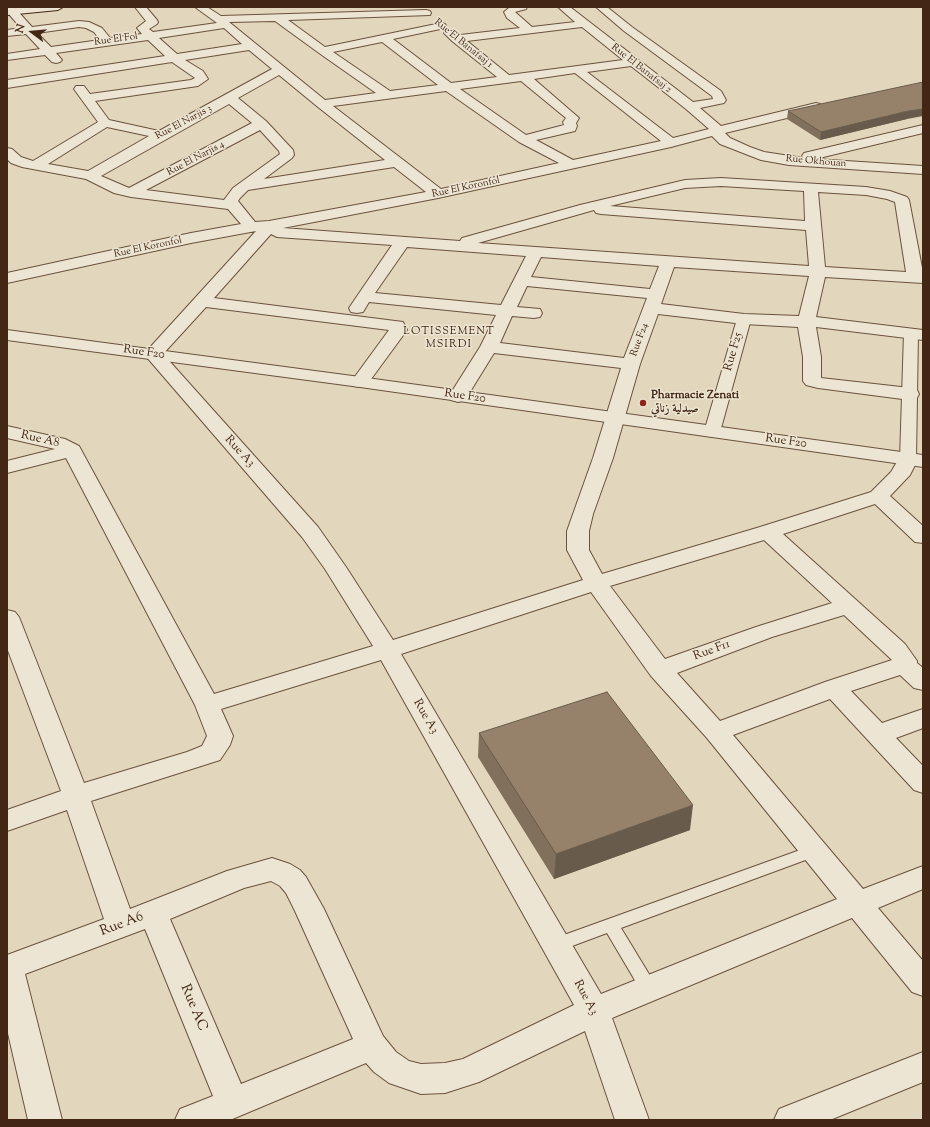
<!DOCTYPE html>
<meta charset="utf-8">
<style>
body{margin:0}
#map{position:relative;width:930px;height:1127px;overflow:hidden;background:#e2d7bc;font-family:"Sorts Mill Goudy",serif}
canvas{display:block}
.frame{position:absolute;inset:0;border:8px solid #432614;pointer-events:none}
.north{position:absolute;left:12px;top:12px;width:40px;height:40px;-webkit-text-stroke:3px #ece5d3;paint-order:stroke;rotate:286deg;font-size:11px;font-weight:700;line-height:16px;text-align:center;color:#432614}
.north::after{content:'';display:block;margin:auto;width:14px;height:18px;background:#432614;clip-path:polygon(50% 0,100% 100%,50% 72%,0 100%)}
</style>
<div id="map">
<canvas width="930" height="1127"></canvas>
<div class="frame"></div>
<div class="north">N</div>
</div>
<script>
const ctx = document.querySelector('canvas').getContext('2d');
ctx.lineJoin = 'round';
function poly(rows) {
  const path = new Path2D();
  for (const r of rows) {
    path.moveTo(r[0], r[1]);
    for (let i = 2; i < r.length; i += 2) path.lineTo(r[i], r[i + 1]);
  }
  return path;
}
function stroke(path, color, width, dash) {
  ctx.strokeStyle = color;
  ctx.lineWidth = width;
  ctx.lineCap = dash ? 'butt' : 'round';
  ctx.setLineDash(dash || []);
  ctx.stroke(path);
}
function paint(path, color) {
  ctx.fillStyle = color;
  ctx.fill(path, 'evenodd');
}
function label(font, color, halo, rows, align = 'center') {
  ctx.font = font + ' "Sorts Mill Goudy",Amiri,serif';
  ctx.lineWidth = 3;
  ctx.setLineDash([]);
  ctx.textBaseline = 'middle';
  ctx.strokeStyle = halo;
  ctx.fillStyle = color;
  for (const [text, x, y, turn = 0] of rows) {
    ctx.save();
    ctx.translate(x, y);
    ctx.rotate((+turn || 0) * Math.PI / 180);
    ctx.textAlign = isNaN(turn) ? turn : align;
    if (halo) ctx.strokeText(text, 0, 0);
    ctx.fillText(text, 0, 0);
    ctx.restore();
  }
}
const service = poly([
 [814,845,819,847,822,851,819,855,621,928,655,984,657,989,655,994,649,996,643,994,607,933,556,952,550,950,548,945,550,940,814,845]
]);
const pedestrian = poly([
 [744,315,749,316,751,319,720,432,718,435,712,437,706,435,704,432,737,319,739,316,744,315],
 [911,329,916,330,918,333,916,459,914,462,908,464,902,462,900,459,904,333,906,330,911,329]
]);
const minor = poly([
 [7,7,14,7,32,27,79,21,89,22,102,28,110,38,142,34,137,28,146,21,135,7,146,7,157,20,158,22,157,24,149,29,153,32,217,23,195,7,207,7,221,16,426,10,430,11,431,13,430,15,288,20,325,47,441,23,445,24,446,26,445,28,393,39,451,83,497,77,452,41,444,33,446,31,454,31,460,35,520,28,507,18,504,12,510,7,527,7,526,9,515,12,532,27,575,22,558,7,570,7,693,102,713,99,712,96,624,31,596,7,607,7,632,27,721,91,726,100,724,103,700,108,721,126,816,103,820,104,822,107,820,110,725,133,730,138,750,147,764,152,803,158,802,156,804,153,923,125,923,133,815,159,923,166,923,174,789,165,761,160,720,144,712,136,671,147,438,198,283,228,460,241,462,238,580,205,685,180,721,178,866,187,890,191,907,197,909,200,923,273,923,283,825,277,816,317,923,330,923,340,816,327,821,357,821,378,910,388,917,390,919,394,917,398,910,400,818,388,806,385,803,381,803,357,798,327,744,324,658,314,640,364,613,458,593,514,589,531,589,550,602,574,760,527,871,492,891,472,901,455,908,453,915,455,918,459,910,475,890,496,923,526,923,543,915,542,875,504,783,534,905,644,917,661,917,663,923,668,923,690,914,688,900,675,851,691,882,723,923,709,923,728,896,738,923,766,923,793,914,790,830,699,733,735,863,889,923,866,923,889,878,908,923,961,923,996,912,992,852,918,612,1018,649,1120,615,1120,585,1031,479,1082,445,1093,421,1094,389,1083,374,1072,366,1063,230,1120,175,1120,180,1109,213,1096,145,929,25,974,62,1120,28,1120,7,1029,7,955,104,919,67,810,7,831,7,810,61,791,7,648,7,610,15,612,19,617,84,783,187,752,202,746,207,736,195,705,66,458,7,473,7,461,55,449,7,438,7,426,65,439,79,446,214,694,373,646,325,569,302,537,144,354,256,231,191,243,7,283,7,273,191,233,241,224,228,209,131,197,114,193,86,179,22,167,11,163,7,159,7,148,12,149,21,157,33,161,98,122,74,89,76,86,84,86,90,94,191,80,195,78,172,62,7,88,7,80,165,56,148,40,56,53,62,60,60,62,56,63,52,62,45,55,7,60,7,54,40,49,26,34,7,36,7,30,21,28,7,12,7,7],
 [275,21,319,53,376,93,325,100,229,22,275,21],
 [79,27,86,28,94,32,100,40,51,47,37,33,79,27],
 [582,27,623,60,509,75,467,41,582,27],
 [224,28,242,44,177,54,159,38,224,28],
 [382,42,438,85,390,91,333,52,382,42],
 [249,50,272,69,159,131,109,120,95,101,198,86,208,79,203,71,185,60,249,50],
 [631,66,686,109,709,129,673,138,587,72,631,66],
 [575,73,661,141,573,160,536,140,575,131,577,126,576,123,579,118,534,79,575,73],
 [279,75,318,107,385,160,264,179,292,158,294,155,293,150,266,121,238,98,279,75],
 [521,81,566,118,563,122,564,125,526,135,460,89,521,81],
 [446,91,519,142,559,163,441,189,333,106,446,91],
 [229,104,252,123,129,188,101,176,229,104],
 [107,127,149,136,88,171,48,164,107,127],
 [260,130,279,151,280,154,233,188,224,200,146,190,260,130],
 [394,167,426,192,269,221,255,222,238,201,240,198,248,190,394,167],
 [721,186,804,191,805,221,610,206,685,188,721,186],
 [818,192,866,195,887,199,895,202,906,272,825,267,818,192],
 [594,210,596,213,601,214,806,230,809,266,478,243,594,210],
 [271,234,277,237,392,245,349,308,351,312,357,313,363,312,369,302,496,315,480,347,449,396,451,400,458,402,465,400,494,353,621,368,593,458,567,531,567,550,583,580,393,640,346,567,318,527,163,354,206,307,389,330,351,382,354,386,360,387,366,386,407,330,403,322,214,298,271,234],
 [407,247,526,256,501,305,375,293,407,247],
 [541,257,659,266,650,289,531,277,541,257],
 [674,267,809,276,799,316,744,314,661,304,674,267],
 [527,286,647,298,624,358,500,343,512,316,534,318,540,317,542,313,540,309,517,307,527,286],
 [764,540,832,603,756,627,665,659,610,586,764,540],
 [591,592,651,676,707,738,837,899,601,994,401,654,591,592],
 [844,615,892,660,825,682,720,721,677,673,772,637,844,615],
 [381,660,574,1005,463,1059,445,1063,421,1064,409,1061,396,1052,383,1036,324,909,306,877,300,870,290,864,272,858,227,871,130,909,91,801,220,760,230,745,233,736,221,709,381,660],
 [271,881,280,886,286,893,295,911,353,1039,241,1084,170,919,244,888,271,881],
 [923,1052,923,1082,830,1120,774,1120,779,1109,923,1052]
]);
const tertiary = poly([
 [7,330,360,377,923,455,923,467,360,387,7,340,7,330]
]);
const secondary = poly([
 [26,7,63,7,58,10,7,15,7,9,26,7]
]);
stroke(service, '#6b523e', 2);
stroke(pedestrian, '#6b523e', 2);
stroke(minor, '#6b523e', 2);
stroke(tertiary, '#6b523e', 2);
stroke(secondary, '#432614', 2);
paint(service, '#ece5d3');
paint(pedestrian, '#ece5d3');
paint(minor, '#ece5d3');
paint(tertiary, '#ece5d3');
paint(secondary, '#ece5d3');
paint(poly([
 [788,111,907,119,820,140,787,119],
 [479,733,690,830,554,879,478,757]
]), '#81705c');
paint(poly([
 [923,109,923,116,907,119,820,140,821,132,908,111],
 [693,805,690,830,554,879,556,854]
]), '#695b4b');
const building = poly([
 [923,82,923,109,908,111,821,132,788,111,923,82],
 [607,692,693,805,556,854,479,733,607,692]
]);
paint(building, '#96826b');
stroke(building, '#695b4b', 1);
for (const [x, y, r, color] of [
 [643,403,4,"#8f2418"]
]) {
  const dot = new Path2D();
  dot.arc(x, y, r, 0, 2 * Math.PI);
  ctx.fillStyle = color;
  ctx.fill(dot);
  stroke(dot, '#ece5d3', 1.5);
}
label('10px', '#432614', '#ece5d3', [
 ["Rue El Fol",116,40,-8],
 ["Rue El Banafsaj 1",463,44,39],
 ["Rue El Banafsaj 2",641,69,38],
 ["Rue El Narjis 3",184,123,-28],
 ["Rue El Narjis 4",196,159,-28],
 ["Rue Okhouan",816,162,5],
 ["Rue El Koronfol",466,188,-12],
 ["Rue El Koronfol",148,248,-12],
 ["Rue F24",640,340,-70]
]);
ctx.letterSpacing = '1px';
label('11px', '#432614', '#ece5d3', [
 ["LOTISSEMENT",449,332],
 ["MSIRDI",449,345]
]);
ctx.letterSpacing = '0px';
label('12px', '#432614', '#ece5d3', [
 ["Rue F25",734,352,-74],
 ["Rue F20",144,353,8],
 ["Rue F20",465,397,8],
 ["Rue A8",40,440,13],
 ["Rue F20",786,442,8],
 ["Rue A3",239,452,48],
 ["Rue F11",712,651,-20],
 ["Rue A3",425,717,60],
 ["Rue A3",585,998,62]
]);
label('bold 12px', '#432614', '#ece5d3', [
 ["Pharmacie Zenati",651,396],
 ["صيدلية زناتي",651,410]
], 'left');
label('14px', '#432614', '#ece5d3', [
 ["Rue A6",122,925,-21],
 ["Rue AC",193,1008,67]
]);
</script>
